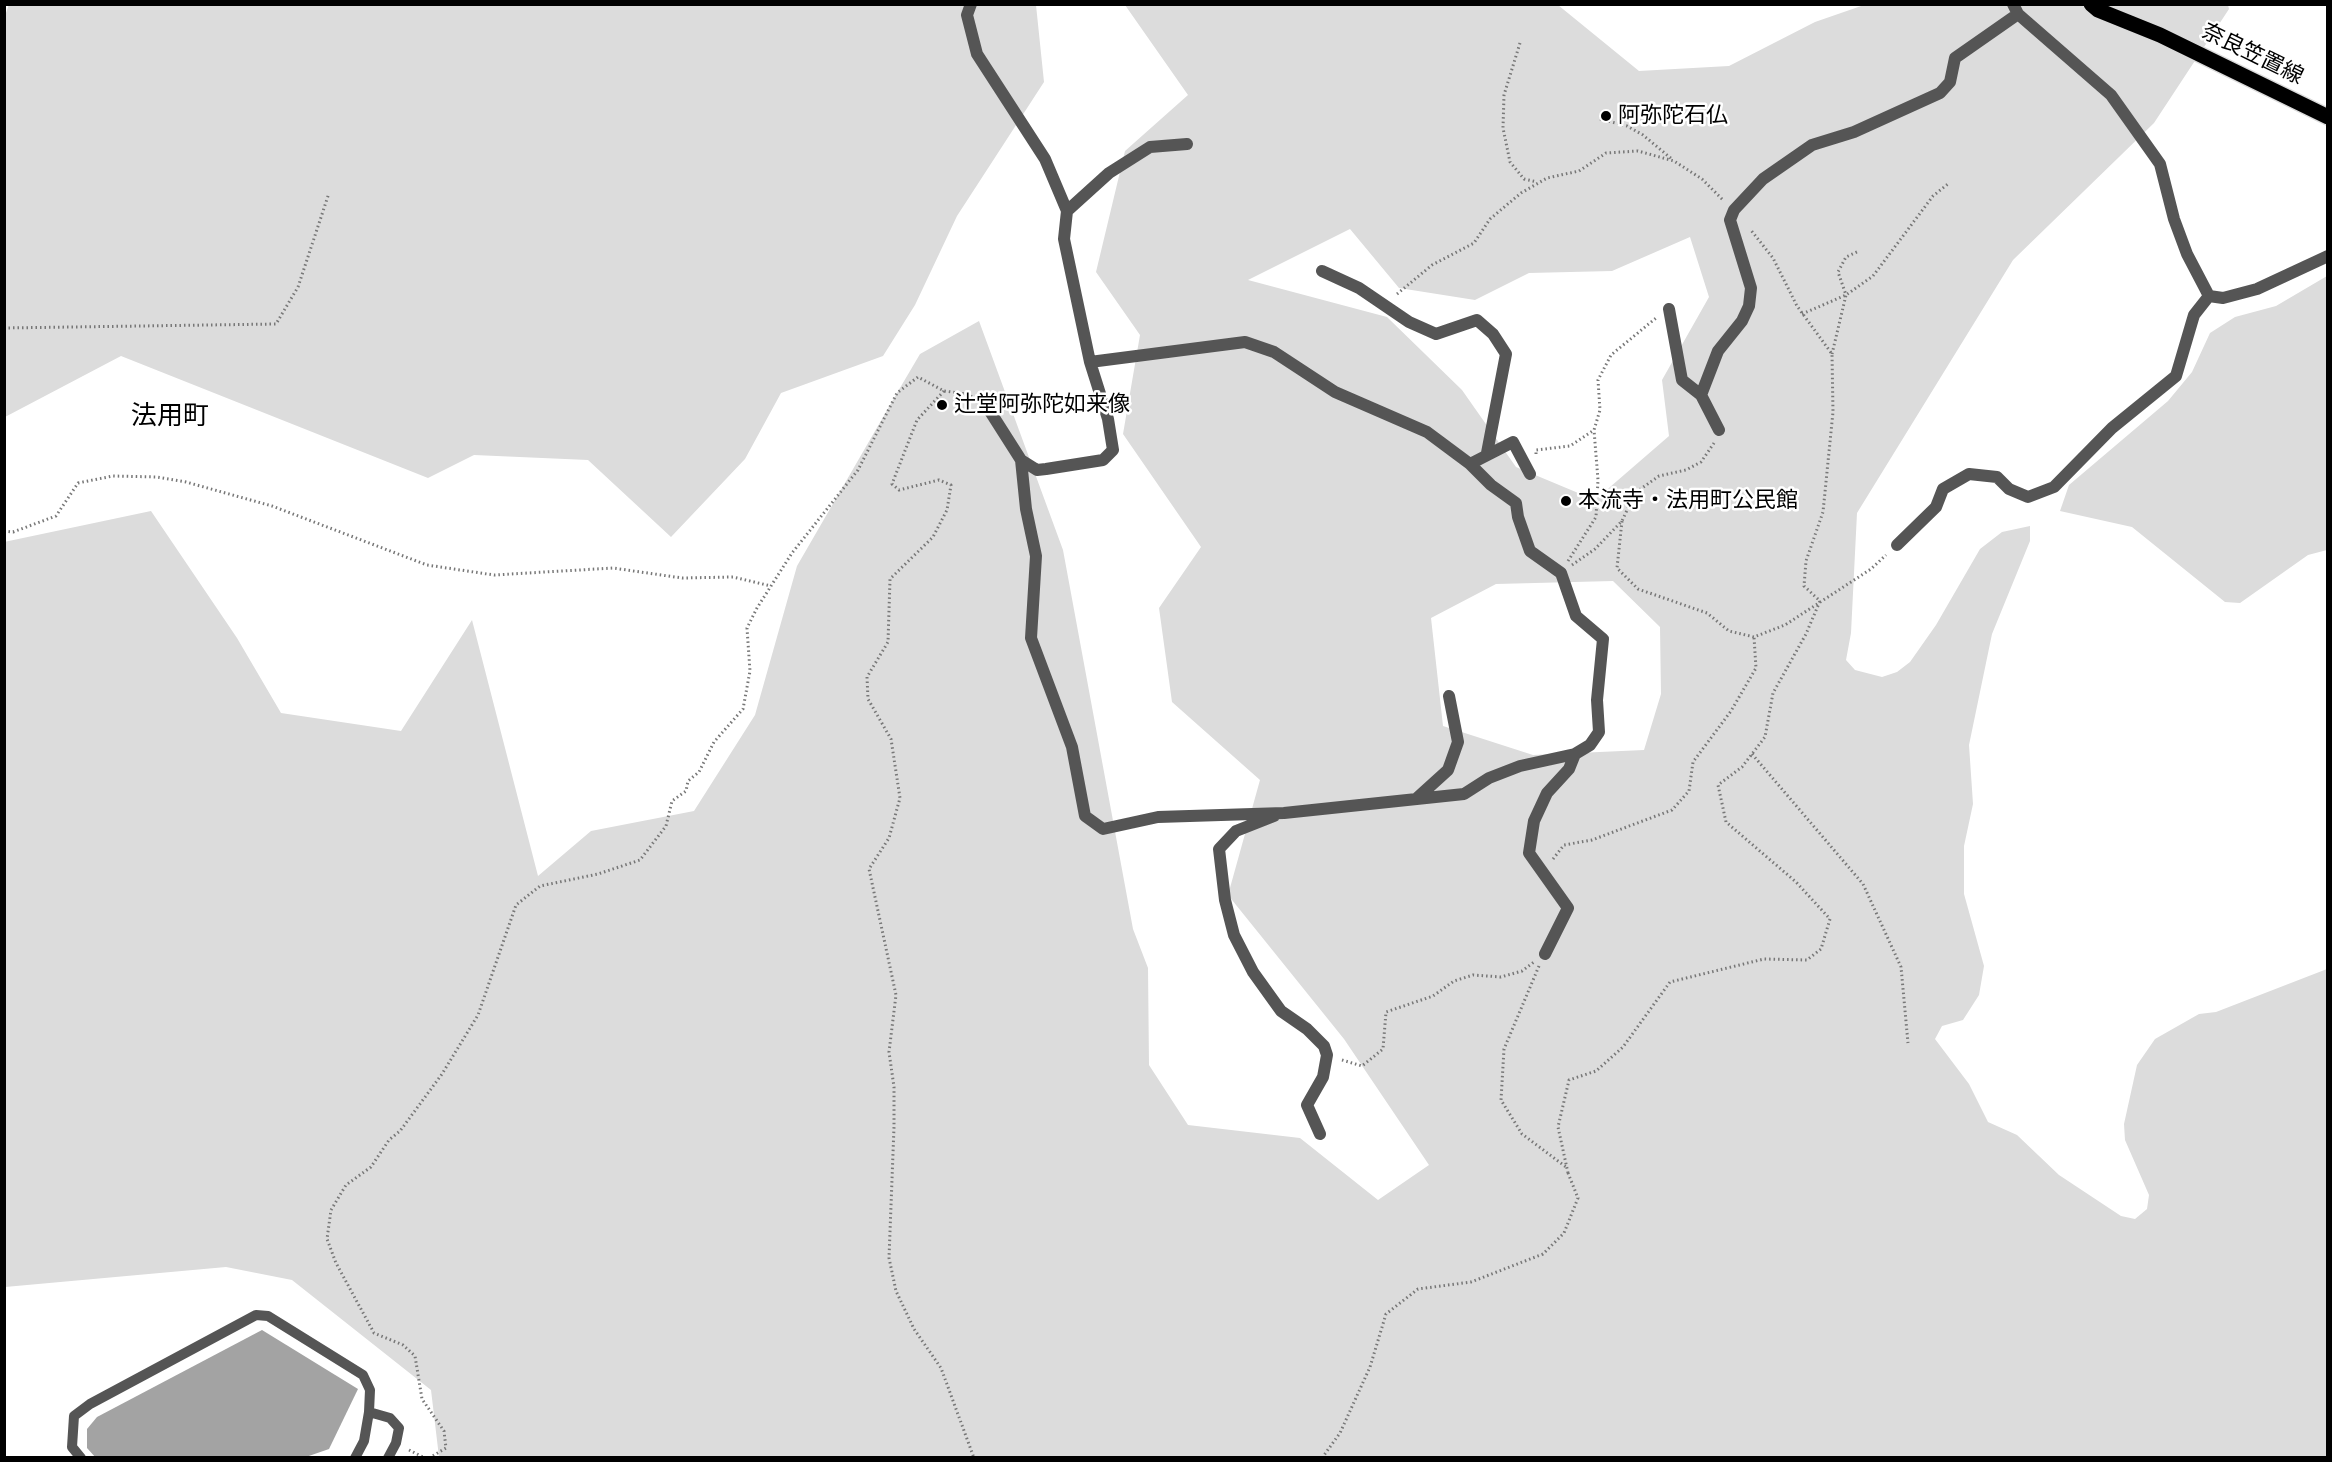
<!DOCTYPE html>
<meta charset="utf-8">
<style>
body{margin:0}
#map{position:relative;width:2332px;height:1462px;overflow:hidden;background:#fff;font-family:"Sofia Sans Condensed",sans-serif}
canvas{display:block}
.frame{position:absolute;inset:0;border:6px solid #000;pointer-events:none}
</style>
<div id="map">
<canvas width="2332" height="1462"></canvas>
<div class="frame"></div>
</div>
<script>
const ctx = document.querySelector('canvas').getContext('2d');
ctx.lineJoin = 'round';
function paint(path, color) {
  ctx.fillStyle = color;
  ctx.fill(path, 'evenodd');
}
function poly(rows) {
  const path = new Path2D();
  for (const r of rows) {
    path.moveTo(r[0], r[1]);
    for (let i = 2; i < r.length; i += 2) path.lineTo(r[i], r[i + 1]);
  }
  return path;
}
function stroke(path, color, width, dash) {
  ctx.strokeStyle = color;
  ctx.lineWidth = width;
  ctx.lineCap = dash ? 'butt' : 'round';
  ctx.setLineDash(dash || []);
  ctx.stroke(path);
}
function label(font, color, halo, rows, align = 'center') {
  ctx.font = font + ' "Sofia Sans Condensed","Noto Sans JP",sans-serif';
  ctx.lineWidth = 5;
  ctx.setLineDash([]);
  ctx.textBaseline = 'middle';
  ctx.strokeStyle = halo;
  ctx.fillStyle = color;
  for (const [text, x, y, turn = 0] of rows) {
    ctx.save();
    ctx.translate(x, y);
    ctx.rotate((+turn || 0) * Math.PI / 180);
    ctx.textAlign = isNaN(turn) ? turn : align;
    if (halo) ctx.strokeText(text, 0, 0);
    ctx.fillText(text, 0, 0);
    ctx.restore();
  }
}
paint(poly([
 [9,4,1036,5,1044,82,957,216,915,305,883,356,781,393,745,459,671,537,588,460,474,455,428,478,121,356,5,417,4,19],
 [1125,5,1558,5,1639,71,1729,66,1815,22,1864,5,2228,5,2229,9,2154,123,2013,260,1857,513,1851,633,1846,660,1855,670,1882,677,1897,672,1910,662,1936,625,1980,549,2002,532,2030,526,2030,541,1992,634,1969,745,1973,804,1964,846,1964,894,1984,966,1979,995,1963,1020,1942,1026,1935,1039,1969,1084,1988,1122,2017,1135,2059,1175,2121,1216,2135,1219,2147,1209,2149,1195,2125,1140,2124,1124,2137,1065,2155,1039,2199,1014,2216,1012,2327,969,2327,1457,439,1457,431,1390,292,1280,226,1267,5,1287,4,542,151,511,237,638,281,713,401,731,472,620,538,876,591,831,694,811,755,715,797,566,897,393,920,354,979,321,1063,550,1133,929,1148,968,1149,1065,1188,1125,1300,1138,1378,1200,1429,1165,1344,1039,1228,895,1260,780,1172,702,1159,608,1201,547,1123,434,1140,335,1096,272,1125,151,1188,95],
 [1350,229,1399,288,1475,300,1529,273,1612,271,1690,237,1709,297,1662,380,1669,436,1595,500,1516,467,1462,390,1387,317,1248,280],
 [1613,581,1660,627,1661,694,1644,750,1533,755,1443,726,1431,618,1496,584],
 [2327,276,2327,550,2308,555,2240,603,2225,602,2132,527,2060,511,2069,485,2168,401,2192,372,2210,333,2235,317,2276,306]
]), '#dcdcdc');
paint(poly([
 [262,1330,358,1389,329,1449,303,1458,96,1458,87,1448,87,1429,97,1417]
]), '#a3a3a3');
const primary = poly([
 [2091,4,2098,10,2160,35,2328,117]
]);
stroke(primary, '#dbdbdb', 18);
stroke(poly([
 [1520,43,1504,95,1503,128,1510,162,1524,179,1537,182],
 [1600,119,1627,126,1643,135,1673,160],
 [1397,294,1432,265,1474,243,1490,219,1521,193,1547,178,1579,171,1606,153,1638,151,1674,161,1702,179,1723,200],
 [1802,314,1846,295,1873,276,1933,196,1949,183],
 [4,328,276,324,298,287,329,193],
 [1832,354,1846,295,1838,272,1846,257,1859,251],
 [944,391,917,420,892,484,899,490,939,480,951,485,947,510,933,537,890,579,888,642,867,677,868,699,891,739,900,798,889,838,869,869,896,995,889,1052,894,1087,894,1127,889,1258,896,1291,914,1329,941,1368,974,1458],
 [1536,454,1536,450,1570,446,1594,430,1600,410,1598,380,1611,355,1656,318],
 [1622,521,1617,568,1638,589,1707,613,1729,631,1754,637,1785,625,1871,569,1886,555],
 [4,531,13,532,56,516,78,483,113,476,157,477,186,482,272,506,427,565,494,575,613,568,682,578,733,577,771,586],
 [1568,561,1596,517,1598,480,1594,430],
 [1572,565,1595,549,1622,521,1635,493,1659,476,1686,470,1701,462,1714,443],
 [1752,754,1863,884,1901,967,1908,1043],
 [1553,859,1564,845,1592,840,1672,810,1689,791,1693,762,1731,711,1756,668,1754,637],
 [1539,966,1504,1049,1501,1100,1522,1134,1566,1167],
 [1342,1060,1362,1066,1383,1049,1386,1012,1433,996,1454,981,1473,975,1501,977,1522,971,1534,962],
 [1568,1173,1558,1127,1569,1080,1596,1071,1623,1047,1670,982,1764,959,1807,960,1821,949,1830,919,1796,882,1726,822,1718,785,1742,767,1765,737,1773,693,1806,634,1820,601,1804,586,1806,561,1823,512,1833,412,1832,354,1797,306,1773,258,1750,229],
 [409,1450,425,1458],
 [429,1458,446,1448,444,1431,422,1399,415,1356,403,1345,374,1333,336,1263,327,1239,331,1210,346,1185,371,1167,389,1140,400,1131,442,1074,478,1015,516,905,540,886,598,874,640,860,666,826,672,801,686,791,688,781,699,772,714,742,743,709,750,671,747,628,757,608,792,553,858,470,897,393,918,377,944,391,967,394,974,398],
 [1322,1458,1340,1433,1370,1367,1386,1314,1418,1289,1471,1282,1543,1254,1564,1233,1578,1198,1568,1173]
]), '#777', 3, [1.5, 3]);
stroke(poly([
 [369,1412,390,1418,399,1428,396,1443,388,1458],
 [81,1458,72,1447,74,1416,90,1404,256,1315,268,1316,363,1375,370,1390,369,1412,364,1441,355,1458]
]), '#555', 10);
stroke(poly([
 [971,4,967,15,977,54,1045,159,1067,211,1064,239,1090,362,1108,419,1113,450,1103,460,1046,469,1037,470,1021,460],
 [2013,4,2018,14,2111,95,2160,164,2174,219,2187,254,2209,296,2223,298,2257,289,2328,256],
 [1067,211,1109,173,1150,147,1187,144],
 [1322,271,1359,288,1409,322,1436,334,1477,320,1493,334,1506,354,1487,453],
 [1669,309,1682,380,1701,395],
 [986,405,1021,460,1026,509,1036,556,1031,638,1072,747,1085,816,1103,829,1158,817,1284,813,1464,794,1489,778,1520,766,1575,754,1590,745,1599,732,1597,700,1603,639,1576,616,1561,573,1530,551,1518,517,1516,503,1491,485,1470,464,1427,432,1335,392,1274,352,1245,342,1090,362],
 [1719,430,1701,395,1718,351,1742,321,1749,306,1751,288,1730,220,1734,210,1763,179,1812,145,1854,132,1940,93,1950,82,1955,58,2018,14],
 [1470,464,1513,442,1530,474],
 [1897,545,1936,507,1943,489,1969,474,1997,477,2009,489,2028,497,2054,487,2112,428,2176,376,2194,315,2209,296],
 [1416,799,1448,770,1458,742,1449,696],
 [1274,816,1236,831,1219,849,1225,900,1234,935,1253,972,1281,1011,1307,1029,1324,1046,1327,1055,1323,1077,1307,1105,1320,1134],
 [1545,954,1568,908,1529,853,1534,821,1547,793,1569,769,1575,754]
]), '#555', 12);
stroke(primary, '#000', 15);
for (const [x, y, r, color] of [
 [1606,116,6,"#000"],
 [942,405,6,"#000"],
 [1566,501,6,"#000"]
]) {
  const dot = new Path2D();
  dot.arc(x, y, r, 0, 2 * Math.PI);
  ctx.fillStyle = color;
  ctx.fill(dot);
  stroke(dot, '#fff', 2);
}
label('22px', '#000', '#fff', [
 ["奈良笠置線",2252,55,26]
]);
label('22px', '#000', '#fff', [
 ["阿弥陀石仏",1618,116],
 ["辻堂阿弥陀如来像",954,405],
 ["本流寺・法用町公民館",1578,501]
], 'left');
label('26px', '#000', '#fff', [
 ["法用町",170,417]
]);
</script>
